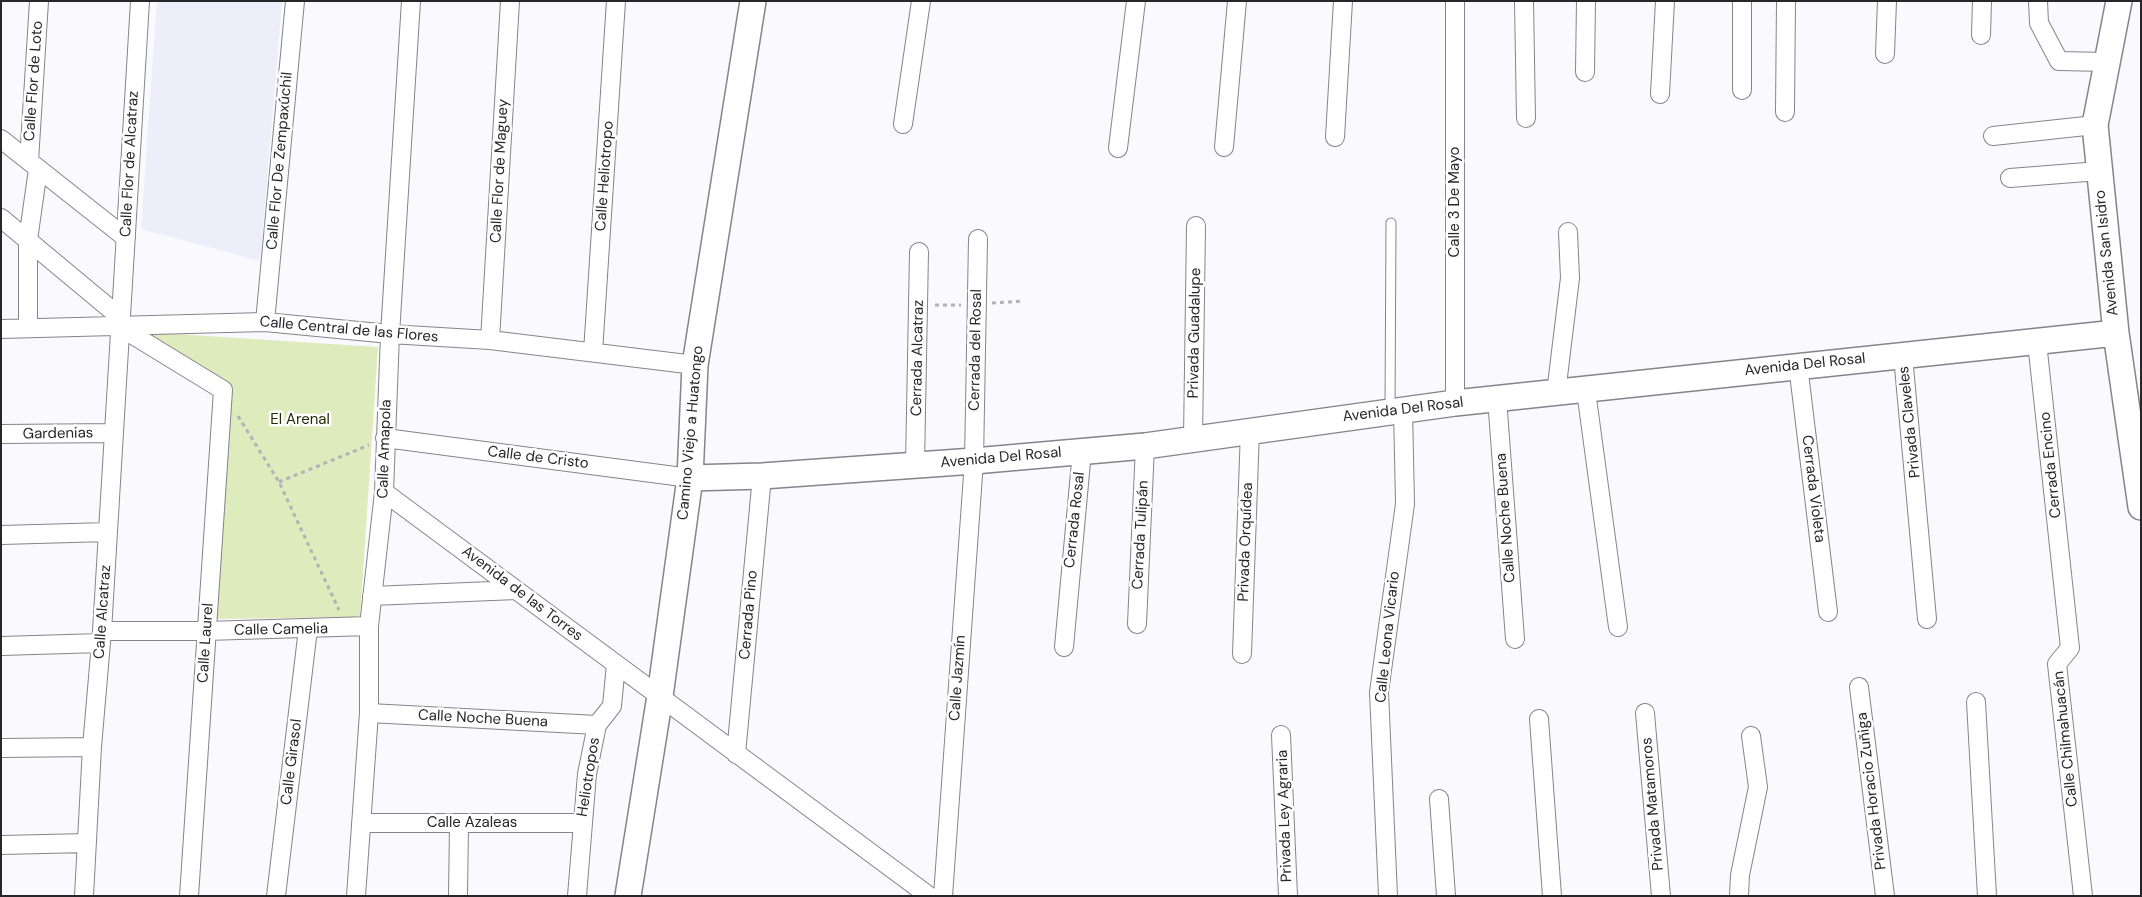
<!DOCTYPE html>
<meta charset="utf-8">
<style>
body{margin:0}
#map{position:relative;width:2142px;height:897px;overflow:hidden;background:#faf9fe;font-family:"DM Sans",sans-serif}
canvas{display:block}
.frame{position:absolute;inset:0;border:2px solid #27272a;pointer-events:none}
</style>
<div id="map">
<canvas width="2142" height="897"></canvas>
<div class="frame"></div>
</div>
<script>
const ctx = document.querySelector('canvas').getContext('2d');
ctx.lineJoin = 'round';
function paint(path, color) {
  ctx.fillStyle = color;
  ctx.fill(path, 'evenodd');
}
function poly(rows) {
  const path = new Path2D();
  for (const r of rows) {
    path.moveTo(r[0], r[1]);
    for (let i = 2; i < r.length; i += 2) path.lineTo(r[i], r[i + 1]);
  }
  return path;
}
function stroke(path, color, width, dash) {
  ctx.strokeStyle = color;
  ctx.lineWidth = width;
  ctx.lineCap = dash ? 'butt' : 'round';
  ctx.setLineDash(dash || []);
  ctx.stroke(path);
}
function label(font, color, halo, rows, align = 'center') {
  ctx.font = font + ' "DM Sans",sans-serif';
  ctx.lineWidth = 5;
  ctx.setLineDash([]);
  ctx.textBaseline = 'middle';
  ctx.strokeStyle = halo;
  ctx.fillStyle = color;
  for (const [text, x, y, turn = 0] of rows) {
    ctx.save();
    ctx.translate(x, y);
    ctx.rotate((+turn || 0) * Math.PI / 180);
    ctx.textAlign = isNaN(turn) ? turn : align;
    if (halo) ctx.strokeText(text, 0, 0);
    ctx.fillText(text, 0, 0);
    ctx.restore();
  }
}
paint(poly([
 [157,1,282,2,260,261,141,229]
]), '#eeedfa');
paint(poly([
 [145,332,378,347,360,617,214,619,228,390]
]), '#deebbd');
const lane = poly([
 [1390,410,1391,223]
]);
const street = poly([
 [1524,1,1526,118],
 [2038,1,2039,23,2059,61,2107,62],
 [1981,35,1982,1],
 [1885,54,1887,1],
 [1585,72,1586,1],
 [1742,90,1742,1],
 [1660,94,1665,1],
 [1785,112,1786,1],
 [903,124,921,1],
 [1993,136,2095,125],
 [1335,137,1343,1],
 [1,139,126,238],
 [1224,147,1237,1],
 [1118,148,1136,1],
 [29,161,39,1],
 [2010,178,2099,171],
 [1,218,120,317],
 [265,322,295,1],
 [120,327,223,390,189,896],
 [28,328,28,240,38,169],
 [1,329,265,322,390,334,490,340,695,365],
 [490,340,510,1],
 [2037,342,2070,648,2057,664,2083,896],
 [593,352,616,1],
 [1903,356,1927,619],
 [1798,365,1828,612],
 [1586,391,1618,627],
 [1556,393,1570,278,1568,232],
 [1497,398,1515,639],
 [1455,403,1455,1],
 [1,434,114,433],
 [385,438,690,478],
 [1193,439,1196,226],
 [915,465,919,252],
 [384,492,929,896],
 [1,535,108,532],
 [372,596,516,590],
 [1137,624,1145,446],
 [102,631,206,631,369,626],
 [1,646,101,643],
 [1064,647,1082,451],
 [1242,654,1250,430],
 [1859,687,1885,896],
 [1976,702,1987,896],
 [369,713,597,725],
 [1645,713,1661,896],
 [1539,719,1552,896],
 [1281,735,1288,896],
 [1,748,92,747],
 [736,754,762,476],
 [1439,799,1446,896],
 [361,823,582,823],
 [1,845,87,843],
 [84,896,92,747,102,631,140,1],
 [276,896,308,629],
 [356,896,369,713,369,626,384,492,390,334,411,1],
 [458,896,459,824],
 [577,896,587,774,597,725,612,706,616,664],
 [943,896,974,461,978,239],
 [1388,896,1379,692,1405,504,1403,409],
 [1739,896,1740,875,1758,787,1751,736]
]);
const secondary = poly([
 [2119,1,2095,125,2116,333,2141,507],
 [690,478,762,476,974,461,1145,446,1455,403,2116,333],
 [628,896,660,696,690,478,695,365,753,1]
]);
stroke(lane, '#85848c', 11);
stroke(street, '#85848c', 20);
stroke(secondary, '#85848c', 28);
stroke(poly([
 [992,303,1022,301],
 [935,305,961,305],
 [238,416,279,482,339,610],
 [279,482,369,445]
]), '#b3b2b7', 3, [4, 4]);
stroke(lane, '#fff', 9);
stroke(street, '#fff', 18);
stroke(secondary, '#fff', 25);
label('15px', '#27272a', '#fff', [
 ["Calle Flor de Loto",34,81,-86],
 ["Calle Flor De Zempaxúchil",280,161,-85],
 ["Calle Flor de Alcatraz",130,164,-87],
 ["Calle Flor de Maguey",500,171,-87],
 ["Calle Heliotropo",605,176,-86],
 ["Calle 3 De Mayo",1455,202,-90],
 ["Avenida San Isidro",2107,253,-96],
 ["Calle Central de las Flores",349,330,5],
 ["Privada Guadalupe",1195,333,-89],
 ["Cerrada del Rosal",976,350,-89],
 ["Cerrada Alcatraz",918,358,-89],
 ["Avenida Del Rosal",1805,365,-6],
 ["Avenida Del Rosal",1403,410,-7],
 ["Privada Claveles",1910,422,-96],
 ["Camino Viejo a Huatongo",691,433,-85],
 ["Gardenias",58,434,-1],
 ["Calle Amapola",385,449,-88],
 ["Calle de Cristo",538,458,7],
 ["Avenida Del Rosal",1001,458,-5],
 ["Cerrada Encino",2051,465,-96],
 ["Cerrada Violeta",1813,489,83],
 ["Calle Noche Buena",1506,518,-94],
 ["Cerrada Rosal",1075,520,-84],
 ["Cerrada Tulipán",1141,535,-87],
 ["Privada Orquídea",1246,542,-88],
 ["Avenida de las Torres",522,594,37],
 ["Calle Alcatraz",103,612,-86],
 ["Cerrada Pino",749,615,-85],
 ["Calle Camelia",281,630,-1],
 ["Calle Leona Vicario",1388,637,-84],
 ["Calle Laurel",206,643,-86],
 ["Calle Jazmín",958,678,-86],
 ["Calle Noche Buena",483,719,3],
 ["Calle Chilmahuacán",2066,739,-96],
 ["Calle Girasol",292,762,-83],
 ["Heliotropos",589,777,-81],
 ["Privada Horacio Zuñiga",1872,791,-97],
 ["Privada Matamoros",1653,804,-95],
 ["Privada Ley Agraria",1285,816,-92],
 ["Calle Azaleas",472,823]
]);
label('15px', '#252d07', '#fff', [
 ["El Arenal",300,420]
]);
</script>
